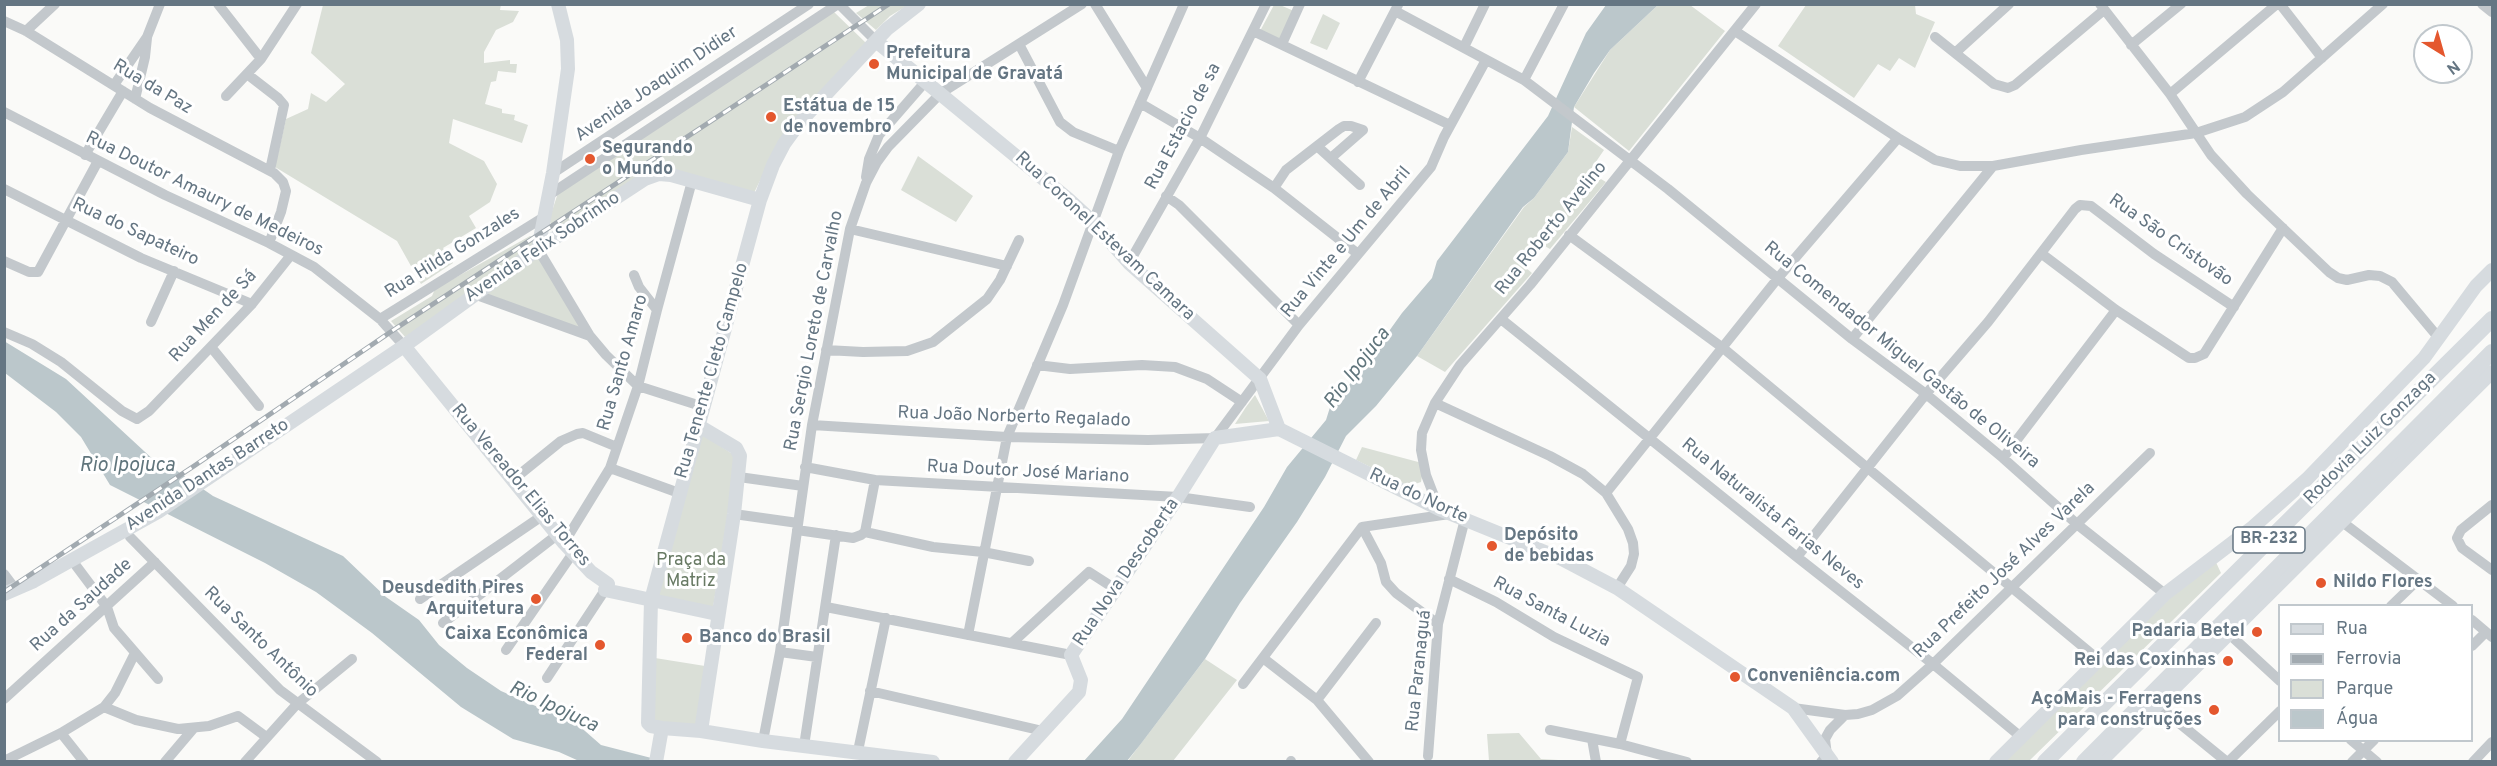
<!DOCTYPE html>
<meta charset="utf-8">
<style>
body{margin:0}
#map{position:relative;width:2497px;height:766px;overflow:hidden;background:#fafaf8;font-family:Overpass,sans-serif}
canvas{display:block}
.frame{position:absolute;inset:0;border:6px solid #657683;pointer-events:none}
.legend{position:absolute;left:2278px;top:604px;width:195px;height:138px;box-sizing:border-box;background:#fff;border:2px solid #c1c8cd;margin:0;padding:8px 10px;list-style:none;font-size:18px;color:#657683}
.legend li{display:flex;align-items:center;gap:12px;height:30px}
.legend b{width:30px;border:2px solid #c1c8cd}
.north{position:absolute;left:2413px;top:24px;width:60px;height:60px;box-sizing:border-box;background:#fff;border:2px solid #c1c8cd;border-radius:50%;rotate:143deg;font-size:16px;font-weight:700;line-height:24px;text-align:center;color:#657683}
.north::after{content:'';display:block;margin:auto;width:21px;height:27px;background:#e4572e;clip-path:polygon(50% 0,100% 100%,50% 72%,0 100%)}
</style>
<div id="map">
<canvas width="2497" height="766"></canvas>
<div class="frame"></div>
<ul class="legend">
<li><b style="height:8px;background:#d6dbdf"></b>Rua</li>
<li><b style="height:8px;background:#a2aab0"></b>Ferrovia</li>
<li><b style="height:16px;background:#dadfd7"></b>Parque</li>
<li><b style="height:16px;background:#bbc7cb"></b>Água</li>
</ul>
<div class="north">N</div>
</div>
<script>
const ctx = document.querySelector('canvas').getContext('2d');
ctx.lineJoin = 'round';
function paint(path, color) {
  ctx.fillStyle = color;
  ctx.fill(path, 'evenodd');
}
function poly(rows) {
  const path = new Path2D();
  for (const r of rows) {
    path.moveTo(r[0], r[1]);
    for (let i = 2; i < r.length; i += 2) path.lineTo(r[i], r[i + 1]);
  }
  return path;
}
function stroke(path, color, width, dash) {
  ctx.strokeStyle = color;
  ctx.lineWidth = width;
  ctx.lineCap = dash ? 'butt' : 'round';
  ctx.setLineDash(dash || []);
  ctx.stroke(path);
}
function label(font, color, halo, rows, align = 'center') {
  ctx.font = font + ' Overpass,sans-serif';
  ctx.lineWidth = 6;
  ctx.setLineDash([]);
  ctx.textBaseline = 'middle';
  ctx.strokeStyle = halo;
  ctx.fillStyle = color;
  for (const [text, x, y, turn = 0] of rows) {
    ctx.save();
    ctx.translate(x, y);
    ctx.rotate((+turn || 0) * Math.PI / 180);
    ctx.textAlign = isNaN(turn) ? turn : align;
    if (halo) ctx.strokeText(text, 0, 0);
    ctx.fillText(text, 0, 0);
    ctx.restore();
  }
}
paint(poly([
 [501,4,500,10,519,11,513,22,496,30,484,52,484,63,510,60,510,64,517,64,516,73,498,71,496,81,491,82,485,104,502,109,502,113,515,115,514,120,528,125,522,143,453,119,449,143,484,161,497,184,490,202,469,216,476,228,443,248,453,263,421,284,397,241,275,167,286,119,308,109,311,93,326,102,345,84,311,53,323,5],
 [869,5,908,5,890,16,876,30,856,13],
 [1274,5,1280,5,1294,11,1281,40,1260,31],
 [1658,5,1690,5,1725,31,1629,151,1574,107,1610,50],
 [1806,5,1915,5,1916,14,1935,22,1915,68,1899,58,1890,71,1878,64,1854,98,1778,46],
 [833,11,866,43,779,142,754,193,662,166,560,232,554,230,550,222,548,223,558,193],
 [1323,14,1340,23,1327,50,1310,43],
 [1572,127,1604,150,1589,172,1606,182,1550,249,1543,245,1526,268,1532,273,1445,372,1417,356,1524,207,1534,198,1568,152],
 [918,156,973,196,956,222,901,190],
 [530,236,535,237,536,242,406,338,391,321,432,296,435,289],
 [538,256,581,329,484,294],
 [1255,395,1269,421,1235,424,1246,407],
 [702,434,734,455,733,479,713,608,657,596],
 [1362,447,1422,463,1423,470,1421,482,1409,486,1356,460],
 [2213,556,2221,573,2029,761,2003,762],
 [655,658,705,666,696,726,652,721],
 [1205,659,1237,680,1173,761,1127,762],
 [1519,733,1541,759,1576,761,1489,761,1487,734]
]), '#dadfd7');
paint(poly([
 [1606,5,1658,5,1610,50,1594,73,1574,107,1568,152,1534,198,1523,207,1417,356,1376,406,1346,436,1325,477,1297,522,1240,603,1205,659,1140,745,1127,761,1083,762,1122,719,1264,507,1287,467,1326,420,1332,401,1354,380,1402,313,1432,278,1437,261,1548,116,1586,33],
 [4,341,66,379,157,463,170,466,213,496,343,556,386,597,419,620,439,645,467,668,501,691,577,724,601,745,663,761,579,761,559,752,513,739,461,707,372,633,316,592,265,563,110,485,81,437,56,412,5,373]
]), '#bbc7cb');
stroke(poly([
 [218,4,261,59],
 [839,4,876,41],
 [1095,4,1147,88],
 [2100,4,2170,94,2211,155,2247,194,2329,272,2338,278,2347,280,2369,275,2380,276,2392,282,2438,337],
 [2280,4,2322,58],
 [2482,4,2492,12],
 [1395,11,1524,80,1668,189,1852,339,1926,394,2003,458,2078,525,2165,594],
 [4,21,26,31,150,108,274,173,283,182,286,191,281,212,269,243],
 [26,31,55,4],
 [1253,31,1450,125],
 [1735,31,1898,138,1935,160,1960,166,1993,166,2081,150,2196,133,2245,117,2283,92,2383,4],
 [1935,37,1994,84,2008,88,2015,85,2104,10],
 [1019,44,1060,122,1073,132,1119,151],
 [1282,44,1300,4],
 [2131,45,2181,4],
 [1464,47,1485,4],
 [1955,53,2009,4],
 [247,74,278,98,284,105,270,170],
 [1524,80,1564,4],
 [1358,82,1398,5],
 [114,85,147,37,160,4],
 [2170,94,2277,4],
 [226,96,261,59,297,4],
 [135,99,145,57,147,38],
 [1140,103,1200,138,1274,188,1358,254],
 [4,112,165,195,269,243,314,267,380,319,404,346],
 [1317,146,1360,185],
 [85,155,123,91],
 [1332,157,1363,130],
 [553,173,809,4],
 [866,177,869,159,879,135,926,81],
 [1274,188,1286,170,1339,129,1344,126,1351,126,1363,130],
 [4,189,141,258,252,304],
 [549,195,838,4],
 [1166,196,1179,205,1299,325],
 [850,229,1007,266],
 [1569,235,1723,348,2099,660],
 [538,249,590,336,606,355,638,386,704,407],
 [2042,254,2116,310,2189,358,2195,358,2204,354,2283,228],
 [4,261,29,272,38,272,98,161],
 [1129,263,1200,138,1266,4],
 [634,275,639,287,657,310],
 [474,294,590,336],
 [380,319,544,217],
 [1501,319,1797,557,1933,664,2021,737],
 [151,322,174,271],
 [4,332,32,344,61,362,122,411,137,419,149,411,252,304,291,255],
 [1852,339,1993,166],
 [211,347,259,406],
 [826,350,863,352,907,351,933,342,987,299,1000,280,1019,240],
 [1037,365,1070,369,1142,365,1175,367,1207,379,1242,402],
 [1435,403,1550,456,1583,474,1606,493,1628,529,1633,543,1634,554,1631,566,1617,588],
 [812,425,1007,437,1148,440,1215,438,1299,325,1431,167,1444,137,1486,60],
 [2003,458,2116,310],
 [805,467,875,480,1178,497,1250,507],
 [610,468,679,493],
 [739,477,803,486],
 [514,479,561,441,577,434,583,433,617,447],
 [1606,493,1778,278,1898,138],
 [2492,505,2461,530,2457,538,2462,548,2492,570],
 [1439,509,1426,475,1421,450,1422,433,1435,403,1460,365,1530,285,1756,4],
 [734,514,798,523],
 [2341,521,2453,606],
 [1362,527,1381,563,1386,582,1396,593,1438,624],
 [797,530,853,538,861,535,865,532,875,480],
 [865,532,933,547,983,552,1029,561],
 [130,537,280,690,377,762],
 [564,543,610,468,638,386,657,310,692,181],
 [1797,557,1926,394,1988,322,2075,209,2080,205,2091,206,2154,254,2234,307],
 [71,559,107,607,114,628,158,679],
 [4,574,16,590],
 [1449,579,1496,602,1554,637,1638,677,1620,744],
 [420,599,542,516],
 [2391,606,2419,579],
 [826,607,1071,655],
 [2472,620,2492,637],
 [443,623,557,535],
 [2228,633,2280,681],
 [968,635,1007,437,1063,305,1119,151,1184,4],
 [1013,642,1089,572,1117,590],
 [2472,646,2486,632],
 [506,650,573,553],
 [780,652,817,657],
 [1263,658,1317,700,1369,762],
 [547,678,605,590],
 [1243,684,1362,527,1449,514],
 [870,691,1043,731],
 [4,699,155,562],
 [1317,700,1376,623],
 [2157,705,2227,762],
 [104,707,136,720,178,729,209,726,238,716,265,736],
 [1793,708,1845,715,1858,714,1872,710,1897,696,1933,664,2150,453],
 [1550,730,1620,744,1687,762],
 [61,733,84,762],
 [1592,739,1596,762],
 [2351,740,2377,762],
 [763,741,780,652,812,425,850,229,866,183,877,162,888,147,941,93,1082,4],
 [804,746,836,535],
 [858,751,886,618],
 [1428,756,1438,624,1465,519],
 [4,761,61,733,104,707,115,693,135,653],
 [165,762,193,729],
 [245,762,297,704,352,659],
 [1291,762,1291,761],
 [1821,762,1827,755,1825,739,1830,730,1845,715],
 [2228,762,2280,711],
 [2352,762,2374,740],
 [2473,762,2492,742]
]), '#c3c8cc', 10);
stroke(poly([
 [919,4,887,29,800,122,784,144,773,165,760,200,651,600,648,723,651,726,662,728,701,731,763,741,933,762],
 [876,41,1068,199,1093,222,1129,263,1260,379,1279,429],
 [538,249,553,173,568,69,567,40,558,4],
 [404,346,564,543,591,572,608,584,605,590,717,614],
 [699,426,736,448,740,456,734,514,701,731],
 [4,594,34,581,158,512,404,346,538,249,645,179,659,174,671,175,760,200],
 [656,762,662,728],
 [1015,762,1079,692,1081,680,1071,655,1178,497,1215,438,1279,429,1439,509,1562,559,1617,588,1793,708,1832,762],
 [1996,762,2165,594,2253,527,2307,479,2424,358,2476,286,2492,270],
 [2100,762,2492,372]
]), '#d6dbdf', 14);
stroke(poly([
 [2045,762,2492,319],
 [2084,762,2492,352]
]), '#d6dbdf', 16);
const rail = poly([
 [4,592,194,466,392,331,889,4]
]);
stroke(rail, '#a2aab0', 5);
stroke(rail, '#fff', 3, [9]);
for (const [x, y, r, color] of [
 [874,64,6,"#e4572e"],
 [771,117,6,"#e4572e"],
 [590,159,6,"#e4572e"],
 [1492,546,6,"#e4572e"],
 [2321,583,6,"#e4572e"],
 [536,599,6,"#e4572e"],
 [2257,632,6,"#e4572e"],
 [687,638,6,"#e4572e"],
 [600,645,6,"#e4572e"],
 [2228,661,6,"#e4572e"],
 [1735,677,6,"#e4572e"],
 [2214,710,6,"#e4572e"]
]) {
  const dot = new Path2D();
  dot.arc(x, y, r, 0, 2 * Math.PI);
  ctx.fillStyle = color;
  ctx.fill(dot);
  stroke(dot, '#fff', 2);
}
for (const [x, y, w] of [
 [2269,540,72]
]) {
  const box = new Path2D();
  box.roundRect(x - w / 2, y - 13, w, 26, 4.5);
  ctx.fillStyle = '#fff';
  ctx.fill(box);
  stroke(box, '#657683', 1.5);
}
label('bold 16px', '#657683', null, [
 ["BR-232",2269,540]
]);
label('bold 18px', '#657683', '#fff', [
 ["Prefeitura",886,54],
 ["Municipal de Gravatá",886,75],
 ["Estátua de 15",783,107],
 ["de novembro",783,128],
 ["Segurando",602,149],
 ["o Mundo",602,170],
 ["Depósito",1504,536],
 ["de bebidas",1504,557],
 ["Nildo Flores",2333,583],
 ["Deusdedith Pires",524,589,"right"],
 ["Arquitetura",524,610,"right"],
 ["Padaria Betel",2245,632,"right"],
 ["Caixa Econômica",588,635,"right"],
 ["Federal",588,656,"right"],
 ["Banco do Brasil",699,638],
 ["Rei das Coxinhas",2216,661,"right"],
 ["Conveniência.com",1747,677],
 ["AçoMais - Ferragens",2202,700,"right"],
 ["para construções",2202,721,"right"]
], 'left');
label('18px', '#657683', '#fff', [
 ["Avenida Joaquim Didier",657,85,-34],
 ["Rua da Paz",152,88,31],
 ["Rua Estacio de sa",1184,127,-62],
 ["Rua Doutor Amaury de Medeiros",204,195,26],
 ["Rua Roberto Avelino",1552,229,-51],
 ["Rua do Sapateiro",135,233,25],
 ["Rua Coronel Estevam Camara",1104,237,43],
 ["Rua São Cristovão",2170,241,35],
 ["Rua Vinte e Um de Abril",1347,243,-50],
 ["Avenida Felix Sobrinho",543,248,-34],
 ["Rua Hilda Gonzales",453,254,-32],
 ["Rua Men de Sá",214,317,-47],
 ["Rua Sergio Loreto de Carvalho",815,331,-79],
 ["Rua Comendador Miguel Gastão de Oliveira",1901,356,39],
 ["Rua Santo Amaro",624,363,-74],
 ["Rua Tenente Cleto Campelo",713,371,-74],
 ["Rua João Norberto Regalado",1014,418,2],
 ["Rodovia Luiz Gonzaga",2371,439,-45],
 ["Rua Doutor José Mariano",1028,473,3],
 ["Avenida Dantas Barreto",208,476,-33],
 ["Rua Vereador Elias Torres",520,486,50],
 ["Rua do Norte",1418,497,25],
 ["Rua Naturalista Farias Neves",1772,515,39],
 ["Rua Prefeito José Alves Varela",2005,571,-44],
 ["Rua Nova Descoberta",1127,573,-56],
 ["Rua da Saudade",82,606,-42],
 ["Rua Santa Luzia",1551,613,28],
 ["Rua Santo Antônio",260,643,44],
 ["Rua Paranaguá",1420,671,-84]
]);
label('18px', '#687a64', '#fff', [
 ["Praça da",691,561],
 ["Matriz",691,582]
]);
label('italic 20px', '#60757c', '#fff', [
 ["Rio Ipojuca",1358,369,-53],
 ["Rio Ipojuca",127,467],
 ["Rio Ipojuca",553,708,25]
]);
</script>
